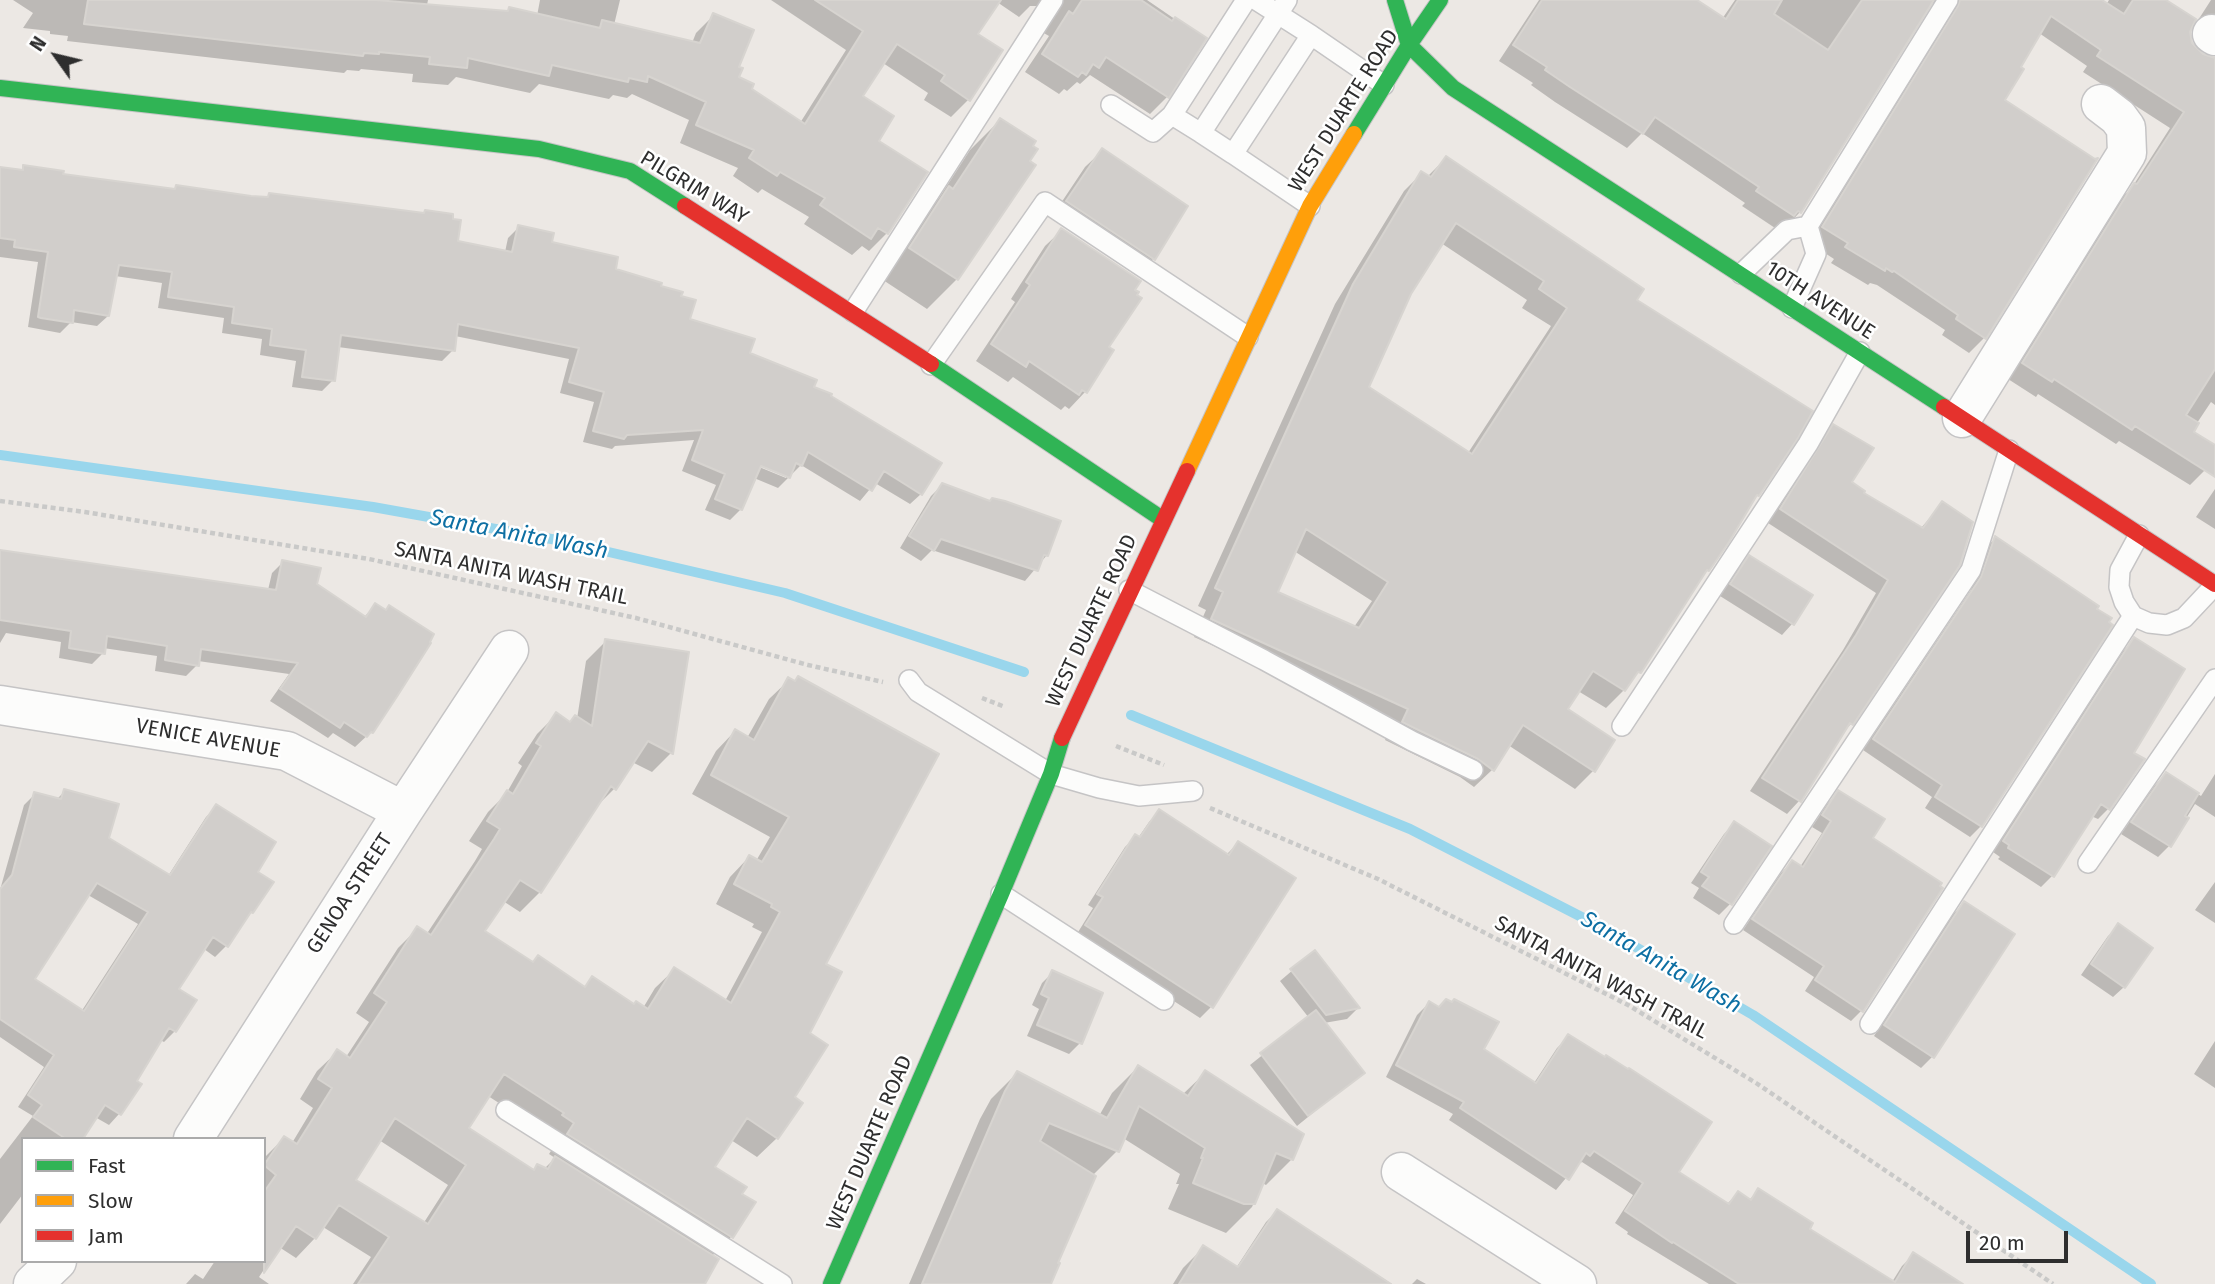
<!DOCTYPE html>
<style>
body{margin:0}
#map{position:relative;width:2215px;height:1284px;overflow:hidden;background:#ece8e4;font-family:"Fira Sans",sans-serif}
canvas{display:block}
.legend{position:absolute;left:21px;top:1137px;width:245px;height:126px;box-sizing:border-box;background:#fff;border:2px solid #ababab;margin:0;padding:9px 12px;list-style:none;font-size:21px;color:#2e2e2e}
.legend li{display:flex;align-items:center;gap:14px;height:35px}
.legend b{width:35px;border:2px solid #ababab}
.north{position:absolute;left:21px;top:21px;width:70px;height:70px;-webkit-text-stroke:5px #fff;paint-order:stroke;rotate:304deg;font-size:19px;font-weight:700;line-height:28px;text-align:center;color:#2e2e2e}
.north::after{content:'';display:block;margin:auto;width:24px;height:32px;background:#2e2e2e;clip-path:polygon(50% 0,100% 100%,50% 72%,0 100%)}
.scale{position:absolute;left:1966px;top:1231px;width:102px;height:32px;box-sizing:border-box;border:4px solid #2e2e2e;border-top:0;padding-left:9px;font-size:21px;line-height:24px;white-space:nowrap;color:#2e2e2e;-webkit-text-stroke:5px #fff;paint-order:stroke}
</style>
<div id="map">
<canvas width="2215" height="1284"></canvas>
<ul class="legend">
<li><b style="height:9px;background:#30b455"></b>Fast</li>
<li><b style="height:9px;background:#ff9f0a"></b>Slow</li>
<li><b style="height:9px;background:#e5322d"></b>Jam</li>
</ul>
<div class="north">N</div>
<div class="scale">20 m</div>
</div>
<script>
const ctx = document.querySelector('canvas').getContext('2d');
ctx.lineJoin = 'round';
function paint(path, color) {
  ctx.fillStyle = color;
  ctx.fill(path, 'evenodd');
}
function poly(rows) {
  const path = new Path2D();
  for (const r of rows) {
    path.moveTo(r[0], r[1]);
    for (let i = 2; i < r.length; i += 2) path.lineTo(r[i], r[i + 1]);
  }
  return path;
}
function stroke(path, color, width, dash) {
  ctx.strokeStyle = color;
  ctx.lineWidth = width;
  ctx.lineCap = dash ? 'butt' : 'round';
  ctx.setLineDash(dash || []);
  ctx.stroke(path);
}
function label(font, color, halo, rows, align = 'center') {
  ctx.font = font + ' "Fira Sans",sans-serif';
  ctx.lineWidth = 5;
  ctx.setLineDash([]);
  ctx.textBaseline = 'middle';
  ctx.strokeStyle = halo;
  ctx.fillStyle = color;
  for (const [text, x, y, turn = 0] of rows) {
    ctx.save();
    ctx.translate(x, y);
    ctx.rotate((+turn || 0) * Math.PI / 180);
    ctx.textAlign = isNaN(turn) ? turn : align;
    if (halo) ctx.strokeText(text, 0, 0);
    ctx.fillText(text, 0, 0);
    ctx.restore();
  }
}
paint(poly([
 [13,0,363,0,381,2,382,0,428,0,427,5,506,13,509,9,537,16,540,0,620,0,614,25,692,43,696,33,714,15,737,68,736,78,749,90,800,123,846,50,771,0,1147,0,1204,39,1167,97,1150,114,1090,75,1080,84,1077,82,1067,91,1064,89,1059,94,1025,72,1049,36,1042,32,1041,6,1030,6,1019,17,997,2,976,34,968,100,951,117,924,100,928,93,883,63,861,97,877,141,887,233,869,251,862,246,852,255,804,224,809,217,762,189,758,193,733,176,738,168,680,143,689,120,632,94,627,98,613,95,609,99,539,84,530,93,456,77,448,85,412,82,413,74,361,69,359,71,347,70,344,73,67,41,68,36,50,34,50,31,23,28,33,13],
 [1539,0,1693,0,1722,19,1735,0,2069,0,2098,18,2109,0,2163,0,2193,28,2188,32,2191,44,2199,54,2215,59,2215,405,2211,402,2191,432,2215,447,2215,454,2205,470,2190,485,2119,441,2116,444,2038,394,2036,397,2008,379,2119,200,2131,189,2170,128,2083,72,2087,66,2039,33,2002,100,1984,338,1969,353,1942,335,1945,330,1877,285,1870,283,1868,285,1831,263,1834,259,1808,242,1940,5,1931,2,1800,212,1785,228,1778,230,1742,206,1745,203,1642,133,1627,148,1555,102,1531,85,1533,83,1499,61],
 [2211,0,2215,0,2215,36,2198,27,2193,28],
 [1000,120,1027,161,1033,165,957,279,927,309,880,278,919,218,939,198,970,150],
 [1102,151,1174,229,1153,259,1137,276,1051,218,1085,167],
 [1446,158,1634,300,1758,495,1750,502,1708,570,1699,579,1639,672,1624,690,1606,708,1578,691,1566,709,1593,771,1575,789,1508,745,1492,770,1474,787,1460,777,1385,740,1391,727,1194,637,1206,610,1198,606,1335,304,1404,191,1422,173,1427,177],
 [1441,243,1527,300,1522,308,1551,326,1468,453,1367,388,1409,293],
 [1294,551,1372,601,1354,627,1275,593],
 [24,167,61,176,172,191,177,186,266,198,270,194,456,242,505,252,508,238,519,227,550,244,679,297,688,320,812,388,921,494,910,504,875,483,860,501,801,465,778,488,754,478,741,509,730,520,705,510,716,485,682,471,694,440,615,446,612,449,583,442,594,402,560,393,569,359,455,336,453,350,442,361,338,347,333,380,322,391,292,387,296,361,260,355,262,339,222,333,224,318,158,308,162,283,115,276,108,316,97,326,71,322,60,333,28,327,38,262,0,257,0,169,19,172],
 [753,461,786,474,786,478,752,464],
 [1062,230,1132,290,1107,347,1111,351,1085,392,1069,409,1065,406,1061,410,1013,377,1008,382,976,361,1015,302,1011,299,1045,246],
 [1833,427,1849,483,1861,493,1921,528,1942,504,1958,564,1851,724,1841,734,1799,801,1787,814,1750,791,1843,650,1876,593,1768,523,1821,439],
 [942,485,1047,555,1025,581,932,550,921,561,900,548,931,496],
 [2215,489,2215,529,2196,517],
 [1995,539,2110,625,1981,826,1970,837,1925,808,1932,797,1863,750,1971,590,1984,549],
 [0,552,268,590,272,573,283,562,365,616,375,606,371,732,355,747,333,733,328,738,270,701,289,674,198,661,197,665,186,676,155,671,157,656,103,648,103,653,92,664,59,658,61,642,6,633,0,643],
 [1750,557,1792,624,1782,635,1720,596,1739,568],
 [2134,640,2132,753,2109,808,2098,819,2091,816,2052,876,2041,887,1998,859,2000,857,1993,852,2123,651],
 [606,641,687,653,671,753,652,772,632,762,615,788,595,808,540,892,520,912,503,901,483,931,532,963,583,988,592,978,634,1006,643,1008,655,988,675,969,725,1001,762,932,752,927,754,924,716,904,730,877,749,857,756,861,770,837,692,794,716,751,735,731,747,738,769,699,789,680,824,965,792,1098,777,1138,757,1157,731,1140,712,1167,740,1194,754,1203,731,1237,712,1256,703,1284,353,1284,371,1257,323,1227,315,1238,296,1258,279,1247,259,1277,269,1284,186,1284,195,1274,203,1279,215,1261,264,1261,264,1158,284,1138,292,1143,313,1108,300,1099,317,1071,337,1052,346,1057,369,1022,356,1013,398,948,417,929,426,935,475,861,482,849,469,841,488,812,506,794,522,766,518,763,537,734,556,715,569,723,577,719,586,661],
 [488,1096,546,1133,556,1143,549,1154,555,1158,544,1169,538,1166,532,1171,466,1128],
 [379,1140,448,1185,423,1224,354,1181],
 [2166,774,2201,796,2215,774,2215,817,2195,804,2169,846,2158,857,2121,834,2155,785],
 [65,791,107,839,168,876,206,817,217,806,255,872,226,946,215,957,204,949,177,989,175,1031,164,1042,160,1040,135,1082,139,1085,119,1114,109,1125,95,1117,81,1139,23,1139,23,1194,0,1224,0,1159,33,1116,18,1107,44,1067,0,1037,0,890,24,805,35,794,56,800],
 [88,895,138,924,81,1012,32,980],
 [1839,792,1871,838,1862,1010,1851,1021,1805,991,1814,977,1743,930,1781,873,1792,862,1800,867,1822,833,1812,827,1828,803],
 [1159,811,1226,855,1238,843,1211,1007,1200,1018,1075,937,1093,908,1088,905,1125,847,1136,836,1138,838,1149,822],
 [1735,823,1769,846,1730,904,1719,915,1693,898,1699,888,1691,883,1724,834],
 [2215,882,2215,923,2195,910],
 [1964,904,2013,935,1932,1057,1921,1068,1874,1036,1953,914],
 [2119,926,2124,987,2113,997,2081,975,2108,936],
 [1314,952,1358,1008,1347,1019,1324,1023,1362,1073,1297,1126,1250,1065,1309,1018,1280,981],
 [1053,972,1101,994,1080,1043,1069,1054,1027,1036,1039,1009,1032,1005,1042,983],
 [1429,1003,1482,1049,1534,1083,1557,1048,1569,1036,1677,1172,1727,1204,1738,1193,1749,1200,1758,1191,1808,1229,1892,1282,1902,1266,1914,1254,1933,1284,1709,1284,1627,1234,1628,1232,1615,1223,1633,1195,1582,1162,1576,1166,1556,1190,1449,1120,1453,1114,1386,1077,1417,1015],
 [2215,1041,2215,1088,2194,1074],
 [1138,1067,1182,1095,1205,1073,1292,1159,1266,1185,1262,1183,1252,1207,1226,1233,1168,1209,1179,1184,1176,1184,1180,1174,1123,1138,1117,1151,1092,1176,1049,1284,909,1284,980,1119,991,1099,1017,1073,1099,1116,1112,1093],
 [1277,1211,1392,1284,1173,1284,1183,1268,1204,1247,1236,1268,1266,1222],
 [1417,1279,1426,1284,1412,1284]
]), '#0003');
stroke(poly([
 [0,455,373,507,557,540,785,593,1024,672],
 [1131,715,1410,829,1603,928,1753,1015,2151,1284]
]), '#99d6ec', 10);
const building = poly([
 [88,0,376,0,508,11,509,7,600,28,602,20,700,43,713,13,754,30,739,67,743,68,739,77,754,84,752,89,805,124,863,31,815,0,1001,0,978,34,1003,50,970,101,941,81,945,75,897,44,863,96,894,116,879,141,928,172,888,234,878,228,871,239,820,205,825,198,780,172,777,176,749,158,754,150,696,125,706,102,648,76,647,82,629,78,628,82,552,65,549,76,468,58,467,68,429,64,430,57,379,52,379,54,364,53,363,56,84,24,88,0],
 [1082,0,1141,0,1172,21,1175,17,1207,38,1169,98,1106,57,1099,68,1093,64,1086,75,1082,72,1078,77,1042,54,1069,11,1073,14,1082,0],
 [1542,0,1697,0,1726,19,1738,0,1782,0,1774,14,1828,50,1862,0,1934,0,1801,213,1798,211,1794,216,1756,191,1759,187,1655,117,1643,134,1570,87,1545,70,1547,67,1513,45,1542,0],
 [1960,0,2102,0,2124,14,2133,0,2166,0,2196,19,2190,32,2192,43,2203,54,2215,58,2215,369,2186,415,2199,423,2194,432,2215,445,2215,477,2135,426,2132,430,2054,379,2052,382,2022,363,2134,183,2137,184,2184,112,2097,56,2101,50,2051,16,2021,67,2024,69,2005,100,2095,159,2098,158,1986,339,1956,319,1958,315,1894,271,1892,272,1886,268,1885,271,1845,247,1848,243,1822,227,1958,6,1960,0],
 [1000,118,1036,141,1033,146,1038,149,1030,161,1036,165,958,280,909,248,949,186,953,189,1000,118],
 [1102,148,1188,206,1155,260,1066,201,1102,148],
 [1446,156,1644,289,1637,300,1813,411,1798,438,1759,496,1757,495,1729,542,1709,571,1707,570,1641,673,1638,672,1625,691,1593,671,1568,709,1615,740,1595,772,1523,725,1494,771,1478,759,1402,722,1408,709,1211,619,1223,592,1215,588,1353,284,1421,171,1431,177,1446,156],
 [1456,223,1544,281,1539,289,1567,308,1472,454,1369,387,1411,294,1456,223],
 [1306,529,1388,582,1359,628,1278,592,1306,529],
 [23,165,64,171,63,174,175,189,176,185,251,196,268,197,269,193,424,213,425,210,453,214,453,219,461,220,458,241,512,252,518,225,554,233,552,242,618,257,616,269,662,283,661,286,683,292,681,296,696,300,690,319,755,339,750,353,817,380,814,387,832,394,831,396,942,463,922,495,884,471,872,491,808,452,802,466,796,463,790,478,761,466,742,510,715,499,725,474,692,460,703,430,627,435,624,439,593,431,604,392,569,382,579,348,458,324,455,351,341,335,335,381,302,377,306,350,270,345,272,329,232,323,234,307,168,297,172,272,119,265,109,316,74,310,73,323,41,318,38,317,48,252,14,247,15,240,0,238,0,167,23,170,23,165],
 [1061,228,1141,281,1135,290,1139,292,1137,295,1142,298,1109,347,1114,350,1087,393,1082,390,1079,395,1029,361,1026,367,991,344,1030,285,1026,282,1061,228],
 [1833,424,1874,448,1852,482,1865,491,1864,493,1923,528,1942,501,1973,522,1960,565,1853,725,1850,723,1801,802,1762,778,1856,635,1888,580,1780,509,1833,424],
 [942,483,990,501,992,498,1005,501,1061,521,1048,556,1044,555,1038,571,941,539,934,551,909,536,942,483],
 [1995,536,2099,606,2097,609,2112,618,2109,622,2113,625,1982,827,1935,797,1942,785,1873,739,1981,577,1995,536],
 [0,550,276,590,282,560,321,568,317,584,366,617,375,603,386,610,389,605,434,634,430,642,431,643,398,695,373,733,371,732,367,737,344,722,340,728,280,689,298,663,201,649,199,666,165,660,167,646,107,636,105,654,69,648,71,631,0,620,0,550],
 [1749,555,1813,595,1794,625,1730,584,1749,555],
 [2134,637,2185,669,2134,753,2145,759,2110,810,2101,804,2054,877,2008,848,2009,845,2003,841,2134,637],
 [605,639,689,652,673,754,648,741,616,790,611,786,541,893,520,880,485,931,533,962,538,955,585,987,592,976,634,1004,636,1001,648,1009,674,967,731,1003,780,912,771,907,772,904,734,884,749,855,762,862,789,817,711,775,735,729,754,740,788,677,795,681,798,676,939,754,826,964,842,972,810,1033,828,1045,795,1097,803,1103,778,1139,747,1118,715,1167,747,1187,742,1194,756,1202,733,1238,567,1134,574,1123,562,1115,564,1113,504,1074,469,1128,534,1170,537,1164,548,1169,555,1156,719,1259,705,1284,358,1284,389,1237,339,1205,316,1239,296,1226,264,1273,264,1192,276,1175,264,1165,284,1136,297,1144,332,1088,318,1079,337,1049,350,1058,387,1002,374,993,417,926,431,935,494,839,500,829,487,821,507,790,513,794,541,746,536,743,556,712,570,722,575,715,592,726,605,639],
 [395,1118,466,1165,428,1224,356,1180,395,1118],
 [2166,772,2199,793,2185,816,2189,818,2171,847,2131,822,2166,772],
 [64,789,119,804,109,838,170,875,216,804,276,842,258,872,274,882,253,913,251,912,228,947,213,937,179,989,197,1000,176,1032,169,1028,137,1081,142,1084,121,1115,105,1105,83,1139,66,1139,33,1117,42,1105,28,1095,54,1055,0,1019,0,889,12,875,34,792,61,799,64,789],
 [97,883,148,912,84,1011,35,979,97,883],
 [1838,790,1885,819,1873,838,1942,883,1940,886,1943,888,1863,1012,1815,980,1824,966,1752,919,1792,860,1803,867,1831,821,1822,815,1838,790],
 [1159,809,1229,855,1238,841,1296,878,1213,1008,1085,925,1103,897,1097,894,1135,834,1140,837,1159,809],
 [1734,821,1772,846,1732,905,1702,886,1709,877,1701,872,1734,821],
 [1964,901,2015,934,1934,1058,1884,1025,1964,901],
 [2118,923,2153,948,2125,988,2091,964,2118,923],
 [1315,950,1360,1008,1326,1015,1290,969,1315,950],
 [1052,970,1103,993,1082,1044,1037,1025,1049,998,1041,994,1052,970],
 [1446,999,1452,1002,1454,999,1499,1022,1484,1049,1536,1083,1568,1034,1605,1057,1606,1055,1628,1069,1629,1068,1712,1122,1679,1172,1729,1204,1738,1191,1751,1200,1758,1188,1813,1223,1810,1229,1895,1282,1913,1252,1963,1284,1739,1284,1673,1242,1672,1243,1625,1211,1643,1183,1594,1151,1590,1156,1586,1153,1569,1180,1460,1108,1464,1102,1396,1065,1429,1001,1439,1007,1446,999],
 [1316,1010,1365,1073,1308,1116,1260,1053,1316,1010],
 [1138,1065,1188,1096,1205,1070,1304,1134,1293,1160,1276,1153,1255,1204,1244,1204,1193,1183,1203,1158,1201,1158,1205,1148,1139,1106,1119,1152,1049,1123,1040,1141,1096,1176,1058,1263,1060,1263,1051,1284,922,1284,1005,1091,1017,1071,1107,1118,1138,1065],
 [1277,1209,1391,1284,1179,1284,1203,1245,1238,1267,1277,1209]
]);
paint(building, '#d1cecb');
stroke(building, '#d7d4d0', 2);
const lane = poly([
 [1256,0,1278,14,1287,0],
 [1111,105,1153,132,1172,115],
 [1201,133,1172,115,1246,0],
 [1233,154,1201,133,1278,14,1311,35],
 [1310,206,1233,154,1311,35,1384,85],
 [1808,226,1948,0],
 [1741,274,1787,230,1808,226,1816,254,1792,308],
 [853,312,1053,0],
 [931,365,1045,202,1248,337],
 [2139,535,2120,570,2119,587,2124,602,2133,616,2149,623,2167,625,2184,618,2215,585],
 [1129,590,1264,660,1412,741,1473,770],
 [909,680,918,692,1051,774,1099,788,1139,796,1193,791],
 [1622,726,1808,444,1860,352],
 [2088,863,2215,679],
 [1001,894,1164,1000],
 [1734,924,1971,570,2009,450],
 [1870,1024,2133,616],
 [506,1110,782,1284]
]);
const street = poly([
 [2212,34,2215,36],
 [1962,418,2127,153,2126,128,2118,117,2101,104],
 [0,705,287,751,403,811],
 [193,1139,403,811,509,650],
 [1401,1172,1577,1284],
 [33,1284,57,1261]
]);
const fast = poly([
 [1395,0,1409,45,1453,88,1944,407],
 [0,88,539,149,630,171,685,206],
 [1354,134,1409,45,1440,0],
 [931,364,1162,519],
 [831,1284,1001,894,1051,774,1062,738]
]);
const slow = poly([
 [1187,471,1310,206,1354,134]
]);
const jam = poly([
 [685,206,931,364],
 [1944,407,2215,584],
 [1095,667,1187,471]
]);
stroke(lane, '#c5c4c5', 22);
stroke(street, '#c5c4c5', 41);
stroke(fast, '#c5c4c5', 18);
stroke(slow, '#c5c4c5', 18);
stroke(jam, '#c5c4c5', 18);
stroke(poly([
 [0,501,85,512,369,559,636,618,808,665,883,682],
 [982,698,1005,707],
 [1116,746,1164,765],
 [1210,808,1378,879,1628,1005,1756,1083,2053,1284]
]), '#c9c9c8', 4.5, [5, 3.5]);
stroke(lane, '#fcfcfb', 19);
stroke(street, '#fcfcfb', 38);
stroke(fast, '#30b455', 16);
stroke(slow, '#ff9f0a', 16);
stroke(jam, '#e5322d', 16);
const jamBridge = poly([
 [1062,738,1095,667]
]);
stroke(jamBridge, '#c5c4c5', 18, []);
stroke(jamBridge, '#e5322d', 16);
label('21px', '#2e2e2e', '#fff', [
 ["WEST DUARTE ROAD",1344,111,-58],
 ["PILGRIM WAY",694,188,31],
 ["10TH AVENUE",1820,301,33],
 ["SANTA ANITA WASH TRAIL",511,574,12],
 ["WEST DUARTE ROAD",1092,621,-65],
 ["VENICE AVENUE",208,739,10],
 ["GENOA STREET",350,894,-57],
 ["SANTA ANITA WASH TRAIL",1601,978,28],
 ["WEST DUARTE ROAD",870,1143,-67]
]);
label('italic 23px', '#0d6fa3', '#fff', [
 ["Santa Anita Wash",519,535,11],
 ["Santa Anita Wash",1661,963,30]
]);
</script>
